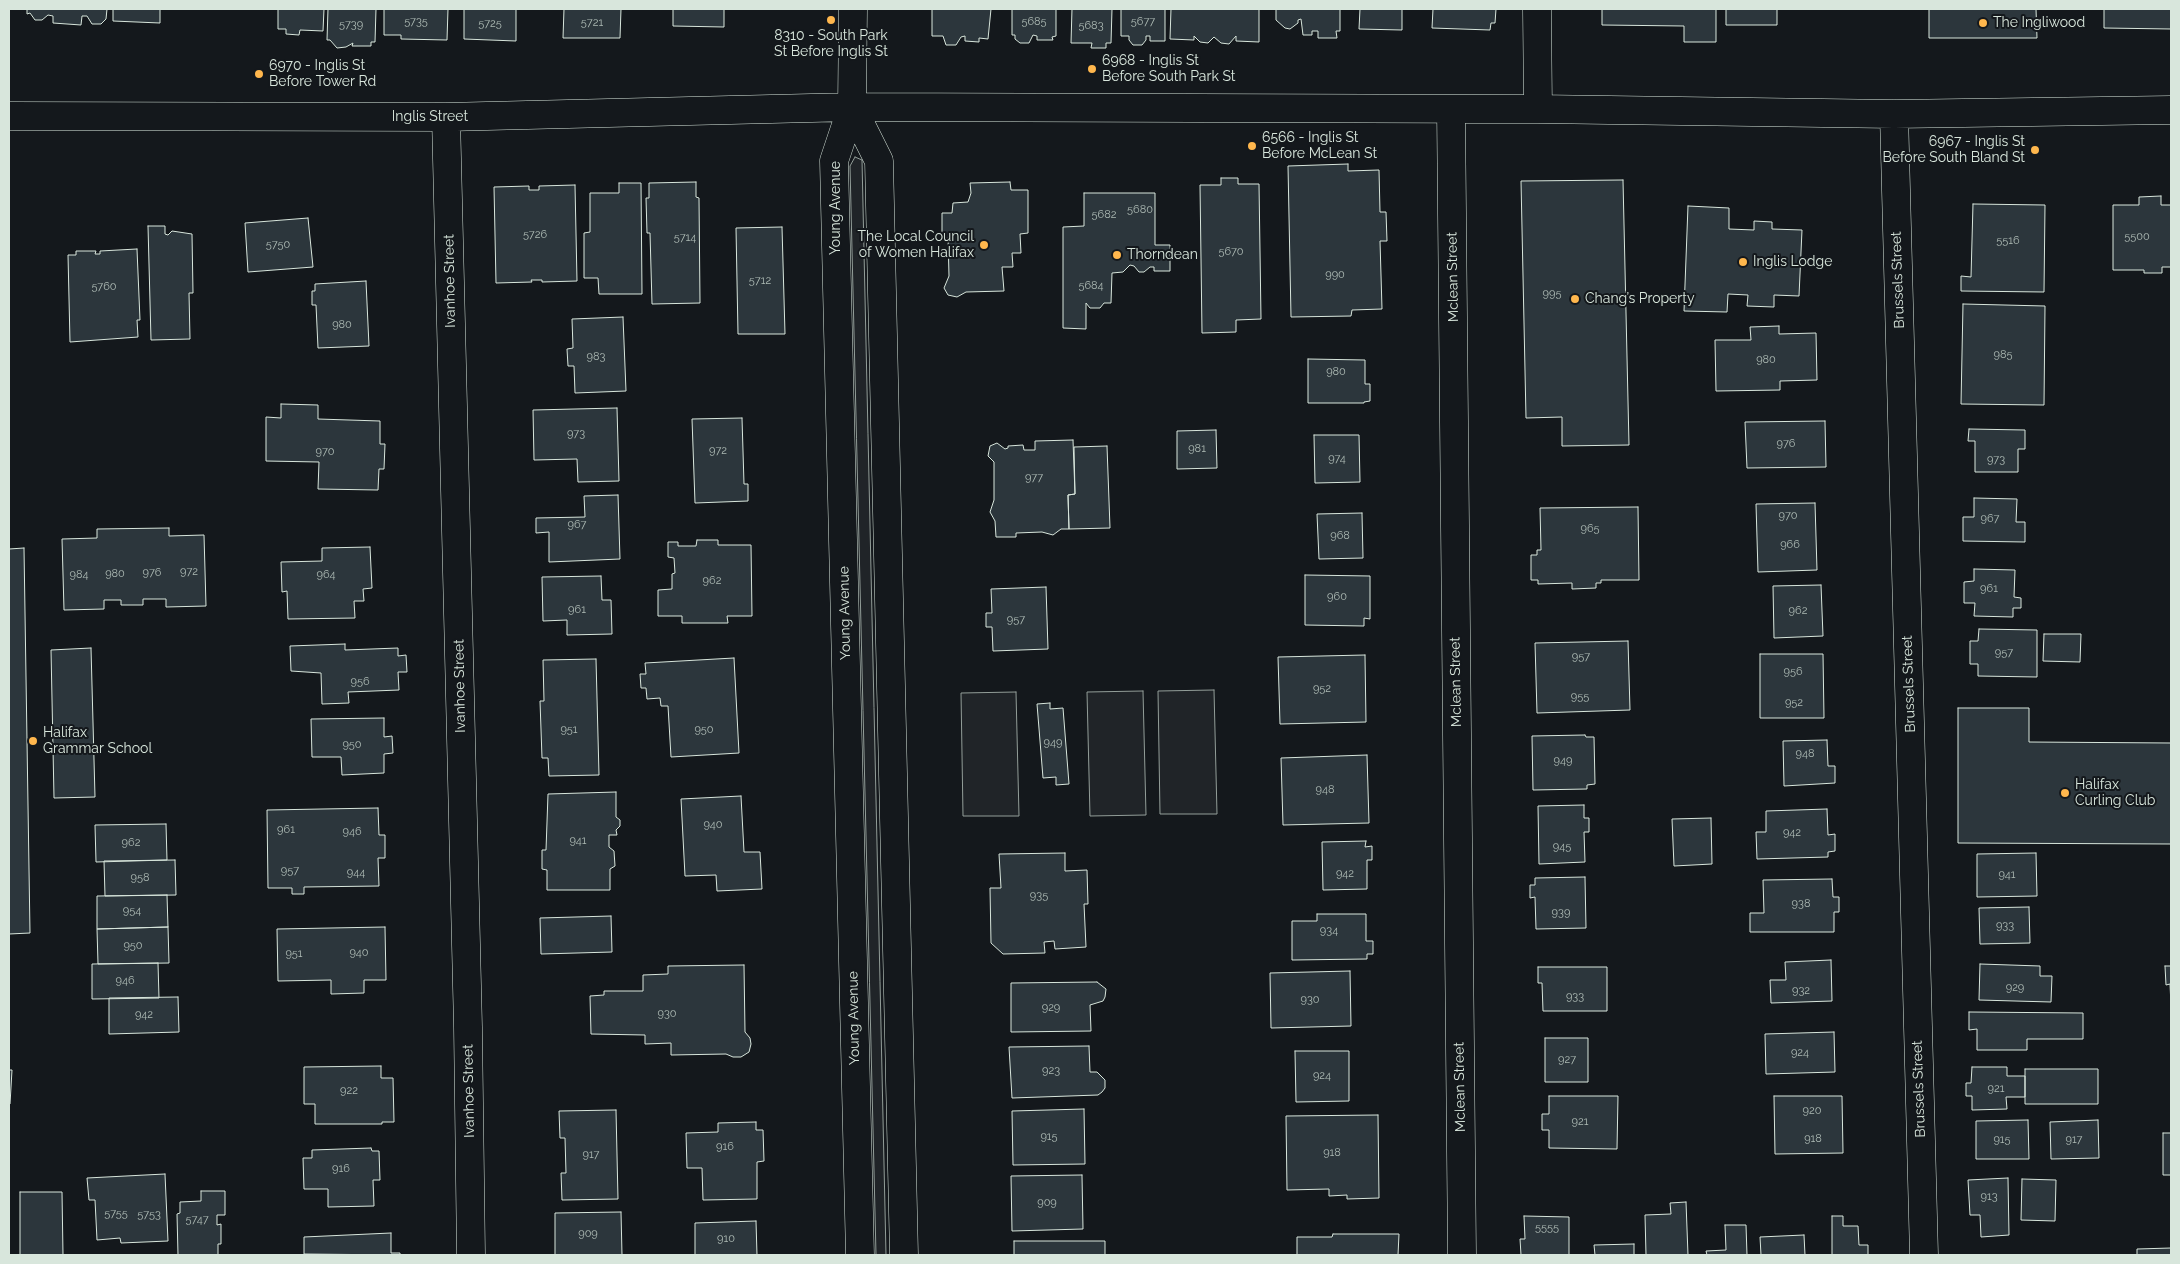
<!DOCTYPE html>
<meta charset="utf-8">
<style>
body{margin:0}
#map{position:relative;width:2180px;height:1264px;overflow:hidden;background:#14181c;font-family:Raleway,sans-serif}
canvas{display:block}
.frame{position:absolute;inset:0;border:10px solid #d8e6dc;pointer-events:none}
</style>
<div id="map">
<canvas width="2180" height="1264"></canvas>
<div class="frame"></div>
</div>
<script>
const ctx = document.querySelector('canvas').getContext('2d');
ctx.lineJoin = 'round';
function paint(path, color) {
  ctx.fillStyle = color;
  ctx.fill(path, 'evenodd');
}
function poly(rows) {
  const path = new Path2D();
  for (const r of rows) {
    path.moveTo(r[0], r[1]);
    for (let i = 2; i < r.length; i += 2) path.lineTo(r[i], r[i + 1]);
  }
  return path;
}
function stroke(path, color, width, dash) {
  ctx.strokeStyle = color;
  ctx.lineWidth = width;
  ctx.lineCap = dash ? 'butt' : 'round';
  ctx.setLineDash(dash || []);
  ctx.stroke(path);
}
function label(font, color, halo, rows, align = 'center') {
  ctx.font = font + ' Raleway,sans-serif';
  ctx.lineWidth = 4;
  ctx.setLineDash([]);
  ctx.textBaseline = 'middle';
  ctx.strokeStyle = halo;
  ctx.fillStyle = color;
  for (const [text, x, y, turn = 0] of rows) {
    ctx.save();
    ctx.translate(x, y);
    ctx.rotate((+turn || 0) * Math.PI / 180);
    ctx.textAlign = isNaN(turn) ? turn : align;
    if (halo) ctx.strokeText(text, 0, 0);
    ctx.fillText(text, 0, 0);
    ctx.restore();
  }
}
const green = poly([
 [855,157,862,160,886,1255,876,1255,850,166,855,157],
 [1214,690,1217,814,1160,814,1158,691,1214,690],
 [1143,691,1146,815,1090,816,1087,692,1143,691],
 [1016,692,1019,816,963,816,961,693,1016,692]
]);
paint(green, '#202428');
stroke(green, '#939e99', 1);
const building = poly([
 [27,9,107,9,106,19,101,24,92,24,87,16,82,16,81,25,53,23,53,16,48,15,42,20,35,20,30,13,27,14,27,9],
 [113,9,160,9,160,23,113,21,113,9],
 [278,9,324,9,323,31,300,30,299,35,286,34,286,29,278,29,278,9],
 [328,9,376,9,375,42,371,42,371,46,352,46,353,43,346,47,337,48,330,40,327,40,328,9],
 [384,9,448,9,447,40,401,39,401,35,384,35,384,9],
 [464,9,516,9,516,41,464,39,464,9],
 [564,9,621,9,620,38,563,38,564,9],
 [673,9,724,9,724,27,673,26,673,9],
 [932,9,991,9,988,39,979,38,979,42,965,41,965,36,961,37,956,45,946,45,943,36,932,36,932,9],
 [1012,9,1056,9,1056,36,1052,37,1053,40,1037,40,1037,36,1033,35,1029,43,1020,43,1015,39,1015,35,1012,35,1012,9],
 [1072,9,1112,9,1111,43,1106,43,1106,48,1091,48,1092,43,1071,43,1072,9],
 [1121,9,1165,9,1165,41,1150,41,1150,36,1146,36,1146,40,1142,45,1133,45,1129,40,1129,36,1121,36,1121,9],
 [1171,9,1259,9,1259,42,1236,41,1236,36,1229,44,1221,43,1214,37,1208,43,1200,42,1194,36,1194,40,1170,39,1171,9],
 [1276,9,1340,9,1340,31,1336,31,1337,38,1318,38,1318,31,1312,31,1312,35,1303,35,1301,19,1298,20,1298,23,1290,29,1285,28,1276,20,1276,9],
 [1360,9,1402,9,1402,30,1359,29,1360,9],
 [1433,9,1496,9,1495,23,1491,23,1490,30,1432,28,1433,9],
 [1602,9,1716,9,1716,42,1684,42,1684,26,1602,25,1602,9],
 [1726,9,1777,9,1777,25,1726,25,1726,9],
 [1929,9,2036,9,2037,38,1929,38,1929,9],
 [2104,9,2171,9,2171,29,2104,28,2104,9],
 [1348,164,1348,171,1379,170,1380,212,1386,212,1387,241,1380,241,1382,309,1352,310,1351,316,1291,317,1288,166,1348,164],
 [1221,178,1238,178,1238,184,1259,184,1261,319,1236,320,1236,332,1202,333,1200,185,1221,185,1221,178],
 [1623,180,1629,445,1562,446,1562,417,1526,418,1521,181,1623,180],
 [696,182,696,197,699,198,700,303,652,304,650,233,647,233,646,198,649,198,649,183,696,182],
 [1010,182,1011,190,1028,190,1028,233,1020,234,1021,253,1012,253,1013,267,1002,267,1004,291,966,292,957,297,948,295,944,288,949,276,948,238,942,238,942,213,952,213,953,203,968,202,971,193,970,183,1010,182],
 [619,183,641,183,642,294,599,294,598,278,584,278,584,233,590,232,590,193,619,193,619,183],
 [575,185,577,281,542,282,542,280,531,280,532,282,496,283,494,187,529,186,529,190,539,190,539,186,575,185],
 [1084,193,1155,193,1155,245,1170,245,1170,271,1154,271,1154,267,1150,267,1144,272,1139,272,1134,266,1130,265,1123,272,1112,273,1111,303,1104,303,1100,308,1090,308,1086,303,1086,329,1063,328,1063,227,1084,226,1084,193],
 [2161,196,2161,205,2171,205,2171,267,2162,267,2162,273,2144,273,2144,270,2113,270,2113,205,2139,205,2139,197,2161,196],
 [1973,204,2045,205,2044,292,1961,291,1961,276,1971,277,1973,204],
 [1688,206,1729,208,1729,229,1754,230,1754,221,1772,222,1772,229,1802,230,1799,296,1774,295,1774,307,1747,306,1748,295,1728,294,1727,312,1684,311,1688,206],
 [308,218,313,267,248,272,245,223,308,218],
 [148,226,165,226,165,234,168,235,172,231,192,234,193,293,189,293,190,339,151,340,148,226],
 [782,227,785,334,738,334,736,228,782,227],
 [137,249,140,320,137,320,138,337,70,342,68,255,76,255,76,251,96,251,95,254,100,254,100,251,137,249],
 [366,281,369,346,318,348,316,305,312,305,312,291,315,291,315,284,366,281],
 [1963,304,2045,306,2044,405,1961,404,1963,304],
 [623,317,626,391,575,393,574,366,568,366,567,349,573,348,572,319,623,317],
 [1779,326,1779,334,1816,333,1817,380,1780,381,1780,390,1716,391,1715,340,1751,340,1750,327,1779,326],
 [1308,359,1365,360,1365,384,1370,384,1370,401,1364,402,1364,403,1308,403,1308,359],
 [281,404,318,405,318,419,380,421,380,444,385,444,384,469,379,469,378,490,318,489,319,462,266,461,266,417,281,418,281,404],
 [617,408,619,481,578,482,577,459,534,460,533,410,617,408],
 [742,418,744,484,748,484,748,501,695,503,692,419,742,418],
 [1825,421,1826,467,1747,468,1745,422,1825,421],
 [1969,429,2025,430,2025,449,2018,449,2018,472,1975,472,1975,441,1968,441,1969,429],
 [1216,430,1217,468,1177,469,1177,431,1216,430],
 [1314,435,1359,435,1360,482,1315,483,1314,435],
 [1073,440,1075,494,1068,495,1069,529,1061,529,1053,535,1042,532,1016,533,1016,537,996,537,995,521,990,512,994,500,994,462,988,456,990,446,997,443,1005,449,1008,448,1008,446,1023,445,1024,450,1035,450,1035,441,1073,440],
 [1107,446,1110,528,1069,529,1068,495,1075,494,1074,447,1107,446],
 [618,495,620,559,549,562,549,532,536,533,536,518,585,517,584,496,618,495],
 [1974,498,2017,499,2016,522,2025,522,2025,542,1963,541,1963,517,1974,517,1974,498],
 [1815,503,1817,570,1758,572,1756,504,1815,503],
 [1638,507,1639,580,1601,580,1601,583,1596,583,1596,588,1572,589,1572,583,1538,584,1538,580,1531,580,1531,555,1537,555,1537,550,1541,550,1540,508,1638,507],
 [1362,513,1363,558,1319,559,1317,514,1362,513],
 [169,528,169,536,204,535,206,606,166,607,166,599,143,599,143,605,121,605,121,600,104,600,104,609,64,610,62,539,97,538,97,529,169,528],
 [697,540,718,540,718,545,751,545,752,616,727,616,728,623,682,623,682,616,658,616,658,590,672,589,672,574,675,573,674,558,668,557,668,542,678,542,678,546,696,546,697,540],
 [370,547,372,588,363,589,364,601,354,601,355,618,288,619,287,591,282,592,281,562,322,561,322,548,370,547],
 [24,548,30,933,9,934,9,549,24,548],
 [1974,569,2015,570,2014,597,2021,598,2021,608,2013,608,2013,617,1974,616,1975,603,1964,603,1964,582,1974,581,1974,569],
 [1305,575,1370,576,1370,619,1364,618,1364,626,1305,625,1305,575],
 [601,576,602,600,611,600,612,634,567,635,567,620,543,621,542,577,601,576],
 [1821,585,1823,636,1774,638,1773,586,1821,585],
 [1046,587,1048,649,993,651,992,627,986,627,986,613,992,613,991,589,1046,587],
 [1979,629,2037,630,2037,677,1978,676,1978,664,1970,664,1970,641,1978,641,1979,629],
 [2044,634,2081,634,2080,662,2043,661,2044,634],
 [1628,641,1630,710,1537,713,1535,643,1628,641],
 [345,644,345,650,398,648,398,656,406,655,407,672,398,672,399,690,348,692,349,703,322,704,321,673,291,671,290,646,345,644],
 [91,648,95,797,54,798,51,650,91,648],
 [1760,654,1823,654,1824,718,1760,718,1760,654],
 [1365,655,1366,722,1280,724,1278,657,1365,655],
 [734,658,739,753,671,757,668,706,661,706,660,698,647,699,646,688,641,688,640,674,646,674,645,663,734,658],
 [596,659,599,775,549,776,548,758,542,758,540,701,544,701,543,660,596,659],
 [1050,703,1050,709,1063,708,1069,784,1056,785,1056,777,1043,778,1037,704,1050,703],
 [1958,708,2029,708,2029,742,2171,743,2171,844,1958,843,1958,708],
 [384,718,384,737,392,736,393,753,384,754,384,773,342,775,341,757,312,757,311,719,384,718],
 [1585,735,1586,737,1594,737,1595,784,1587,785,1587,789,1533,790,1532,736,1585,735],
 [1827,740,1828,766,1835,766,1835,783,1784,786,1783,741,1827,740],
 [1367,755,1369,823,1283,825,1281,758,1367,755],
 [616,792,616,817,620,820,620,826,616,830,617,835,609,835,609,847,614,851,615,866,610,869,610,890,547,890,547,870,542,869,542,850,546,850,548,794,616,792],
 [741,796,744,852,760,852,762,889,717,891,716,875,685,876,681,799,741,796],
 [1584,805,1584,818,1589,818,1589,832,1584,832,1585,862,1539,864,1538,806,1584,805],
 [378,808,379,835,385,835,385,858,378,858,379,886,304,887,304,894,292,894,292,888,268,888,267,810,378,808],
 [1827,809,1828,835,1835,834,1835,851,1828,852,1828,857,1757,859,1756,832,1766,832,1766,811,1827,809],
 [1711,818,1712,864,1674,866,1672,819,1711,818],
 [166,824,167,860,96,862,95,825,166,824],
 [1366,841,1365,847,1372,846,1372,860,1367,860,1367,889,1323,890,1322,842,1366,841],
 [1065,853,1065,871,1087,870,1088,904,1084,904,1086,947,1055,949,1054,941,1044,942,1045,953,1003,954,991,943,990,888,1001,888,999,854,1065,853],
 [2036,853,2037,896,1977,897,1977,854,2036,853],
 [175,860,176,895,105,896,104,861,175,860],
 [1585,877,1586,928,1536,929,1535,897,1530,898,1530,885,1535,885,1535,878,1585,877],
 [1832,879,1833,897,1839,897,1839,912,1834,912,1834,932,1750,932,1750,913,1764,913,1763,880,1832,879],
 [167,895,168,927,97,929,97,896,167,895],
 [2029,907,2030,943,1980,944,1979,908,2029,907],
 [1317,914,1366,914,1366,941,1373,941,1373,954,1367,954,1367,959,1292,960,1292,921,1317,921,1317,914],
 [611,916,612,952,541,954,540,918,611,916],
 [168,927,169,963,98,964,97,929,168,927],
 [385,927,386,980,364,980,364,993,331,994,331,980,278,981,277,929,385,927],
 [1831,960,1832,1001,1771,1003,1770,980,1786,980,1785,962,1831,960],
 [158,963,159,998,92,999,92,964,158,963],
 [1980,964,2040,966,2040,976,2052,976,2051,1002,1979,1000,1980,964],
 [744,965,745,1032,750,1038,751,1044,749,1052,741,1057,733,1057,726,1054,671,1055,671,1043,645,1044,645,1035,591,1034,590,996,604,995,604,991,643,991,643,975,668,974,668,966,744,965],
 [2165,966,2171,966,2171,1006,2170,984,2166,985,2165,966],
 [1538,967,1607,967,1607,1011,1543,1011,1542,983,1538,983,1538,967],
 [1350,971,1351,1026,1271,1028,1270,973,1350,971],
 [1097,982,1106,989,1105,997,1103,1001,1090,1005,1091,1031,1011,1032,1011,983,1097,982],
 [178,997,179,1032,109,1034,109,998,178,997],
 [1969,1012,2083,1013,2083,1039,2027,1039,2027,1050,1977,1050,1977,1029,1969,1030,1969,1012],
 [1834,1032,1835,1072,1766,1074,1765,1034,1834,1032],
 [1545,1038,1588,1038,1588,1082,1545,1082,1545,1038],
 [1089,1046,1090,1072,1097,1072,1105,1080,1105,1088,1102,1092,1098,1095,1012,1098,1009,1047,1089,1046],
 [1295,1051,1349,1051,1349,1101,1296,1102,1295,1051],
 [381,1066,381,1078,393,1078,394,1122,382,1122,382,1124,315,1124,315,1104,304,1104,304,1067,381,1066],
 [1972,1067,2007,1067,2007,1076,2025,1076,2025,1097,2006,1097,2007,1109,1972,1110,1972,1096,1966,1096,1966,1083,1971,1083,1972,1067],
 [2025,1069,2098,1069,2098,1104,2025,1104,2025,1069],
 [9,1070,12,1070,10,1104,9,1104,9,1070],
 [1549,1096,1618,1096,1617,1149,1549,1148,1549,1130,1542,1130,1542,1114,1549,1114,1549,1096],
 [1774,1096,1842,1096,1843,1153,1775,1154,1774,1096],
 [1084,1109,1085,1164,1013,1165,1012,1111,1084,1109],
 [616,1110,618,1199,562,1200,561,1173,566,1173,565,1138,560,1138,559,1111,616,1110],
 [1378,1115,1379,1198,1347,1199,1347,1195,1329,1196,1329,1189,1287,1190,1286,1116,1378,1115],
 [2028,1120,2029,1159,1976,1159,1976,1121,2028,1120],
 [2098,1120,2099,1158,2051,1159,2050,1122,2098,1120],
 [756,1122,756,1130,763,1130,764,1161,757,1162,757,1199,703,1200,702,1168,687,1168,686,1133,718,1132,718,1123,756,1122],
 [2163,1133,2171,1133,2171,1175,2163,1175,2163,1133],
 [371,1148,372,1151,379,1151,380,1180,373,1180,374,1206,328,1207,328,1189,304,1189,303,1158,312,1158,312,1150,371,1148],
 [165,1174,168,1241,121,1243,120,1238,97,1240,95,1200,89,1200,87,1178,165,1174],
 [1082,1175,1083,1229,1012,1231,1011,1176,1082,1175],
 [2008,1178,2009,1235,1981,1237,1980,1215,1970,1215,1968,1180,2008,1178],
 [2022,1179,2056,1180,2055,1221,2021,1220,2022,1179],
 [201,1191,225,1191,225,1215,217,1215,217,1225,221,1224,221,1244,218,1244,218,1255,178,1255,177,1214,180,1213,180,1202,201,1201,201,1191],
 [20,1192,62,1192,63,1255,20,1255,20,1192],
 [1686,1202,1688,1255,1646,1255,1645,1215,1671,1214,1670,1203,1686,1202],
 [621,1212,622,1255,555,1255,555,1213,621,1212],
 [1524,1216,1569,1217,1569,1255,1521,1255,1520,1239,1525,1239,1524,1216],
 [1832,1216,1843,1216,1843,1226,1858,1226,1859,1245,1868,1245,1868,1255,1832,1255,1832,1216],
 [756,1221,757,1255,695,1255,695,1223,756,1221],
 [1725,1225,1746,1225,1747,1255,1707,1255,1706,1251,1726,1250,1725,1225],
 [391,1233,391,1253,400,1253,400,1255,304,1254,304,1237,391,1233],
 [1333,1234,1399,1234,1398,1255,1297,1255,1297,1237,1332,1237,1333,1234],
 [1804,1235,1805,1255,1761,1255,1760,1237,1804,1235],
 [1014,1241,1105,1241,1105,1255,1014,1255,1014,1241],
 [1634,1244,1634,1255,1595,1255,1594,1245,1634,1244],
 [2171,1248,2171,1255,2137,1255,2137,1249,2171,1248]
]);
paint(building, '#2c363c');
stroke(building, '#d8e6dc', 1);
const minor = poly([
 [853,9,852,107,834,161,860,1255],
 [1537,9,1538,109],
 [852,107,879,161,904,1255],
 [1451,109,1462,1255],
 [1894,114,1924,1255],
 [9,116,446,117,852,107,1538,109,1894,114,2171,110],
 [446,117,468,1027,471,1255]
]);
stroke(minor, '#d8e6dc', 29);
stroke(minor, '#14181c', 28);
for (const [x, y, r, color] of [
 [831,20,5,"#ffb74d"],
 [1983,23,5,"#ffb74d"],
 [1092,69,5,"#ffb74d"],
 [259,74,5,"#ffb74d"],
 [1252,146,5,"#ffb74d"],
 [2035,150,5,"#ffb74d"],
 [984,245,5,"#ffb74d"],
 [1117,255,5,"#ffb74d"],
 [1743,262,5,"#ffb74d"],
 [1575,299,5,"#ffb74d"],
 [33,741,5,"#ffb74d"],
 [2065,793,5,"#ffb74d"]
]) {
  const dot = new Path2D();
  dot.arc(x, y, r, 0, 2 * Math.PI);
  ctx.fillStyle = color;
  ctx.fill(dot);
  stroke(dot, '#14181c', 2);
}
label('11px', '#adbab4', null, [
 ["5735",416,22],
 ["5685",1034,22],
 ["5677",1143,22],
 ["5721",592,23],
 ["5725",490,24],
 ["5739",351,25],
 ["5683",1091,26],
 ["5680",1140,210],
 ["5682",1104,215],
 ["5726",535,235],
 ["5500",2137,237],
 ["5714",685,238],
 ["5516",2008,241],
 ["5750",278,245],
 ["5670",1231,252],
 ["990",1335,275],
 ["5712",760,281],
 ["5684",1091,286],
 ["5760",104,287],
 ["995",1552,294],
 ["980",342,325],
 ["985",2003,355],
 ["983",596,357],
 ["980",1766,360],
 ["980",1336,372],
 ["973",576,434],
 ["976",1786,444],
 ["981",1197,449],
 ["972",718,451],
 ["970",325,452],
 ["974",1337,459],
 ["973",1996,460],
 ["977",1034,478],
 ["970",1788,516],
 ["967",1990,519],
 ["967",577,525],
 ["965",1590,529],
 ["968",1340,536],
 ["966",1790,545],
 ["972",189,572],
 ["976",152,573],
 ["980",115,574],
 ["984",79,575],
 ["964",326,575],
 ["962",712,581],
 ["961",1989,589],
 ["960",1337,597],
 ["961",577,610],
 ["962",1798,611],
 ["957",1016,620],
 ["957",2004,653],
 ["957",1581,657],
 ["956",1793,672],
 ["956",360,682],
 ["952",1322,689],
 ["955",1580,697],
 ["952",1794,703],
 ["951",569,730],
 ["950",704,730],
 ["949",1053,743],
 ["950",352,745],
 ["948",1805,754],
 ["949",1563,761],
 ["948",1325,790],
 ["940",713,825],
 ["961",286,830],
 ["946",352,832],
 ["942",1792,833],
 ["941",578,841],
 ["962",131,843],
 ["945",1562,847],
 ["957",290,871],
 ["944",356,873],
 ["942",1345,874],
 ["941",2007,875],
 ["958",140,878],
 ["935",1039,896],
 ["938",1801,904],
 ["954",132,911],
 ["939",1561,913],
 ["933",2005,926],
 ["934",1329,931],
 ["950",133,946],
 ["940",359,953],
 ["951",294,954],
 ["946",125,981],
 ["929",2015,988],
 ["932",1801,991],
 ["933",1575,997],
 ["930",1310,1000],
 ["929",1051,1008],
 ["930",667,1014],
 ["942",144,1015],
 ["924",1800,1053],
 ["927",1567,1060],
 ["923",1051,1071],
 ["924",1322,1076],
 ["921",1996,1089],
 ["922",349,1091],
 ["920",1812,1111],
 ["921",1580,1122],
 ["915",1049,1137],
 ["918",1813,1139],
 ["915",2002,1140],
 ["917",2074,1140],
 ["916",725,1147],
 ["918",1332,1153],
 ["917",591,1155],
 ["916",341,1169],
 ["913",1989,1197],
 ["909",1047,1203],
 ["5755",116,1214],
 ["5753",149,1215],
 ["5747",197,1220],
 ["5555",1547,1228],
 ["909",588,1234],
 ["910",726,1239]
]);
label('14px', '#d8e6dc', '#14181c', [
 ["The Ingliwood",1993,23],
 ["8310 - South Park",831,36,"center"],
 ["St Before Inglis St",831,52,"center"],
 ["6968 - Inglis St",1102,61],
 ["Before South Park St",1102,77],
 ["6970 - Inglis St",269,66],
 ["Before Tower Rd",269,82],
 ["6566 - Inglis St",1262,138],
 ["Before McLean St",1262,154],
 ["6967 - Inglis St",2025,142,"right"],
 ["Before South Bland St",2025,158,"right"],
 ["The Local Council",974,237,"right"],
 ["of Women Halifax",974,253,"right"],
 ["Thorndean",1127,255],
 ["Inglis Lodge",1753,262],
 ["Chang’s Property",1585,299],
 ["Halifax",43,733],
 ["Grammar School",43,749],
 ["Halifax",2075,785],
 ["Curling Club",2075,801]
], 'left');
label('14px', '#d8e6dc', '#14181c', [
 ["Inglis Street",430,117],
 ["Young Avenue",836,208,-90],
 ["Mclean Street",1453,277,-91],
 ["Brussels Street",1898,280,-92],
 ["Ivanhoe Street",450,281,-91],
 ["Young Avenue",845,613,-91],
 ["Mclean Street",1456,682,-91],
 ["Brussels Street",1909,684,-92],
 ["Ivanhoe Street",460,686,-91],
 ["Young Avenue",854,1018,-91],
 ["Mclean Street",1460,1087,-91],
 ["Brussels Street",1919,1089,-92],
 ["Ivanhoe Street",469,1091,-91]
]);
</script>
